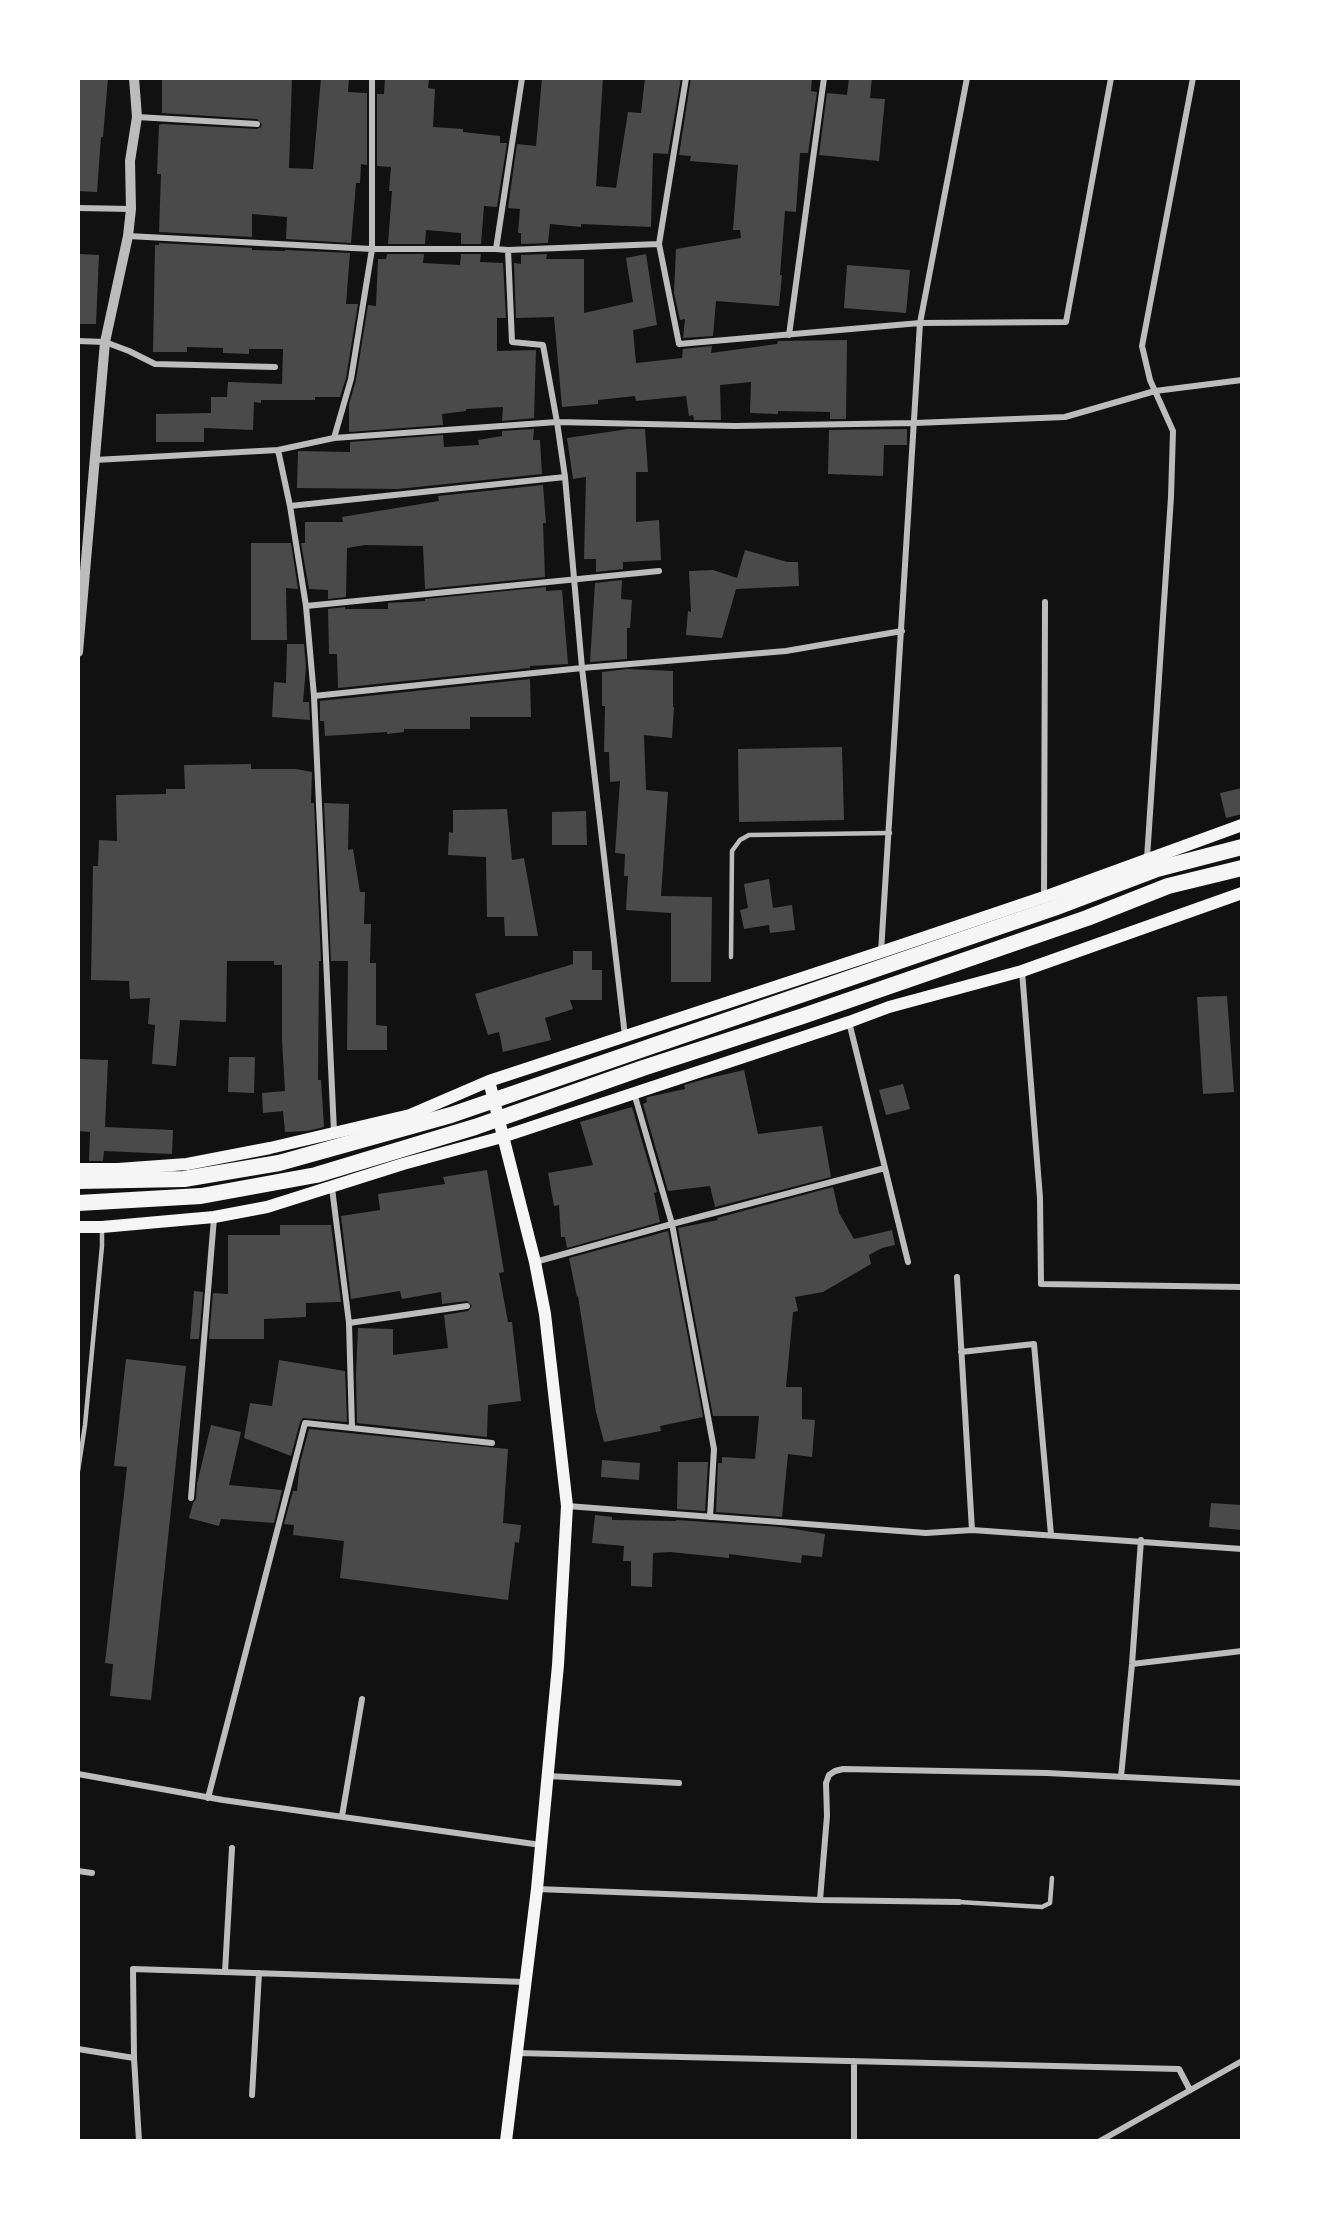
<!DOCTYPE html>
<style>
body{margin:0}
#map{position:relative;width:1320px;height:2219px;overflow:hidden;background:#111;font-family:"Asap Condensed",sans-serif}
canvas{display:block}
.frame{position:absolute;inset:0;border:80px solid #fff;pointer-events:none}
</style>
<div id="map">
<canvas width="1320" height="2219"></canvas>
<div class="frame"></div>
</div>
<script>
const ctx = document.querySelector('canvas').getContext('2d');
ctx.lineJoin = 'round';
function paint(path, color) {
  ctx.fillStyle = color;
  ctx.fill(path, 'evenodd');
}
function poly(rows) {
  const path = new Path2D();
  for (const r of rows) {
    path.moveTo(r[0], r[1]);
    for (let i = 2; i < r.length; i += 2) path.lineTo(r[i], r[i + 1]);
  }
  return path;
}
function stroke(path, color, width, dash) {
  ctx.strokeStyle = color;
  ctx.lineWidth = width;
  ctx.lineCap = dash ? 'butt' : 'round';
  ctx.setLineDash(dash || []);
  ctx.stroke(path);
}
paint(poly([
 [79,78,108,78,103,137,101,137,97,192,78,191],
 [162,78,292,78,289,168,313,169,321,78,349,78,348,92,367,93,367,165,361,164,360,183,356,183,351,243,286,239,287,217,252,214,252,237,159,232,161,174,157,174,159,125,162,124,257,129,261,127,262,124,257,119,162,113],
 [385,78,429,78,428,88,435,89,433,127,463,129,463,132,500,136,500,143,507,143,497,207,484,206,481,244,461,244,461,233,426,230,425,244,388,244,392,191,389,191,391,167,377,166,377,94,384,94],
 [542,78,603,78,596,186,616,188,628,112,641,113,645,78,681,78,668,154,653,153,651,227,581,224,581,227,550,224,548,243,521,244,521,233,518,233,520,209,508,208,517,144,536,146],
 [691,78,812,78,811,91,817,92,808,153,800,153,796,212,785,211,780,275,782,275,779,306,716,301,713,336,683,338,685,319,680,320,674,293,676,249,741,238,740,230,733,230,738,165,690,161,691,156,679,155],
 [849,78,872,78,870,98,885,99,879,161,819,155,827,93,847,95],
 [159,243,252,248,252,250,285,251,285,250,350,253,346,304,358,304,346,378,340,397,315,397,315,400,261,400,261,403,254,402,253,430,204,428,204,442,156,442,156,414,211,413,211,397,227,397,228,382,282,384,283,349,249,349,249,354,223,353,223,348,187,347,187,352,153,352,155,245,159,245],
 [78,254,99,255,96,324,78,324],
 [387,254,424,254,423,263,460,265,461,254,481,254,480,262,503,263,506,318,497,318,497,351,536,350,534,418,502,421,503,407,466,409,466,411,442,414,443,425,349,432,349,404,356,380,368,305,376,306,378,259,386,259],
 [547,254,546,259,584,259,584,313,633,302,626,258,646,254,657,325,633,330,636,363,682,358,683,349,712,346,711,353,777,344,778,341,847,340,846,419,830,419,830,412,778,411,778,414,750,413,751,382,720,385,721,420,694,420,693,415,689,416,686,396,636,401,635,396,598,400,598,404,562,407,554,317,516,318,514,263,521,264,521,255],
 [847,265,910,270,906,313,844,308],
 [534,429,533,440,540,440,542,474,398,489,297,488,298,451,350,452,350,442,443,435,444,447,479,445,478,440,502,436,502,431],
 [628,429,645,429,648,472,636,472,636,522,659,520,661,560,623,562,623,569,596,572,596,559,584,559,586,477,573,479,567,438],
 [907,429,907,445,884,445,883,476,828,474,829,430],
 [543,485,546,523,543,523,545,577,425,589,423,546,365,545,347,548,346,597,328,599,328,590,309,589,301,543,305,543,305,522,343,522,342,517,439,501,438,496],
 [251,543,291,543,298,589,286,588,287,640,251,640],
 [745,550,787,562,798,562,799,586,736,589,722,638,686,635,688,611,691,612,689,571,713,570,737,578],
 [622,580,621,599,632,600,630,628,627,628,627,659,590,662,595,583],
 [546,587,546,591,562,590,568,664,530,666,530,668,338,688,337,654,329,654,328,609,345,607,345,609,388,609,388,603,425,601,425,599],
 [287,644,304,644,306,667,303,702,309,702,310,720,272,717,274,682,286,683],
 [627,669,673,671,673,707,674,707,672,738,644,735,646,790,668,792,661,896,712,897,711,982,671,982,671,913,626,910,628,876,624,876,625,854,615,853,620,781,610,782,609,752,604,752,605,706,602,706,602,672],
 [530,679,531,717,470,717,470,729,404,729,404,732,387,734,387,732,325,736,324,721,320,721,320,701],
 [842,747,844,820,739,822,738,749],
 [251,764,251,769,296,769,312,772,311,803,314,803,321,961,319,961,318,1080,321,1080,324,1127,307,1131,285,1132,283,1111,263,1113,262,1093,285,1091,282,1040,282,965,274,965,274,961,227,961,226,1022,180,1020,176,1066,152,1064,155,1025,148,1024,150,998,130,999,129,981,91,980,93,866,98,866,99,840,117,841,116,795,166,794,166,789,185,789,184,765],
 [1242,788,1242,814,1226,818,1220,793],
 [324,803,349,804,348,850,353,849,360,892,365,892,364,924,371,924,370,963,376,963,376,1025,387,1026,387,1050,347,1050,348,961,331,961],
 [507,809,512,860,524,858,538,936,505,936,504,917,487,917,486,857,448,855,449,832,453,833,453,810],
 [586,811,587,845,552,845,552,812],
 [769,879,773,908,792,905,795,930,770,933,769,925,744,929,740,910,748,908,744,884],
 [573,951,592,951,592,970,602,970,602,1000,570,1000,573,1009,545,1018,551,1040,503,1052,499,1032,488,1035,475,994,573,964],
 [1227,996,1234,1092,1203,1094,1197,997],
 [229,1057,255,1057,254,1093,228,1092],
 [80,1059,108,1060,105,1127,173,1130,172,1154,104,1151,103,1161,89,1161,90,1132,78,1131],
 [744,1070,758,1134,822,1126,831,1177,715,1207,710,1186,668,1191,643,1104,647,1102,646,1098,648,1097,685,1089,684,1085,705,1079],
 [903,1084,910,1109,886,1115,879,1090],
 [632,1107,657,1192,654,1193,660,1222,567,1248,565,1237,561,1237,559,1205,554,1206,548,1173,593,1165,580,1122],
 [487,1170,504,1272,499,1273,508,1322,512,1322,521,1401,488,1405,487,1437,357,1423,356,1373,358,1328,393,1329,393,1355,448,1348,444,1315,468,1311,472,1306,467,1301,442,1304,441,1292,402,1299,400,1291,351,1299,341,1216,380,1210,378,1194,445,1184,443,1177],
 [833,1187,839,1213,854,1239,892,1230,895,1245,882,1248,869,1255,871,1264,823,1292,795,1297,798,1311,793,1312,786,1387,802,1387,802,1419,815,1420,812,1457,788,1454,782,1517,716,1512,718,1463,722,1463,722,1457,755,1459,759,1416,713,1416,678,1228,718,1220,717,1218],
 [280,1225,331,1225,341,1302,306,1303,306,1317,264,1319,264,1339,209,1339,213,1293,228,1294,228,1235,280,1235],
 [668,1231,703,1417,660,1426,661,1431,604,1442,596,1412,578,1296,577,1297,569,1258],
 [194,1291,203,1292,199,1339,190,1339],
 [126,1359,186,1366,151,1700,110,1696,113,1664,105,1663,127,1467,114,1466],
 [279,1360,345,1371,347,1422,303,1418,300,1422,291,1456,244,1438,250,1403,272,1406],
 [211,1425,241,1432,229,1485,282,1490,274,1523,221,1519,219,1526,189,1518,193,1503,196,1499,197,1484],
 [309,1429,508,1449,503,1523,521,1525,519,1543,515,1542,508,1600,340,1578,344,1541,293,1535,294,1525,284,1524,293,1491,297,1491,300,1463],
 [602,1460,640,1463,639,1480,601,1477],
 [678,1462,708,1462,705,1511,677,1509],
 [1211,1503,1242,1505,1242,1530,1209,1527],
 [595,1515,612,1517,612,1520,676,1521,676,1520,781,1527,825,1534,822,1557,802,1555,801,1563,729,1554,729,1558,670,1552,653,1553,652,1587,631,1586,631,1561,623,1561,624,1546,592,1543]
]), '#4a4a4a');
stroke(poly([
 [731,957,732,851,740,840,749,835,890,833],
 [78,1471,85,1425,102,1246,102,1230],
 [959,1902,1042,1907,1050,1903,1052,1878]
]), '#bcbcbc', 4.5);
stroke(poly([
 [137,117,257,124],
 [78,208,131,209],
 [128,236,372,249,496,249,522,78],
 [659,244,679,344,920,323,967,78],
 [496,249,508,250,659,244,686,78],
 [508,250,512,342,543,345,557,422,735,426,915,423,1065,417,1155,391,1242,380],
 [789,335,824,78],
 [78,341,105,342,129,351,155,364,275,367],
 [334,438,351,379,372,249,372,78],
 [278,450,290,506,306,606,314,696,334,1132],
 [95,460,278,450,334,438,557,422,565,477,582,668,625,1036],
 [290,506,565,477],
 [306,606,659,571],
 [314,696,582,668,786,651,902,631],
 [1147,858,1171,497,1173,431,1150,380,1142,346,1193,78],
 [1044,896,1045,602],
 [881,952,920,323,1066,322,1111,78],
 [1022,971,1040,1198,1041,1284,1242,1287],
 [849,1022,885,1168],
 [634,1093,672,1224,714,1449,710,1517],
 [332,1188,349,1323,352,1428],
 [535,1262,672,1224,885,1168,908,1262],
 [957,1277,972,1530],
 [349,1323,467,1306],
 [961,1352,1034,1344,1051,1535],
 [191,1498,214,1218],
 [567,1506,926,1533,972,1530,1242,1549],
 [1132,1664,1242,1651],
 [78,1774,223,1800,541,1845],
 [548,1776,679,1783],
 [1121,1777,1132,1664,1141,1540],
 [208,1798,305,1423,492,1443],
 [342,1816,362,1699],
 [78,1871,92,1873],
 [537,1889,820,1900,827,1816,826,1783,829,1775,835,1771,843,1769,1047,1773,1242,1783],
 [820,1900,959,1902],
 [225,1972,232,1848],
 [78,2049,134,2058,139,2141],
 [517,2053,1179,2069,1190,2090],
 [134,2058,133,1969,525,1982],
 [854,2061,854,2141],
 [252,2095,259,1973],
 [1100,2141,1242,2061]
]), '#bcbcbc', 6);
stroke(poly([
 [78,652,105,342,128,236,131,209,130,161,137,117,134,78]
]), '#bcbcbc', 10);
stroke(poly([
 [489,1081,535,1262,545,1314,567,1506,558,1665,537,1889,506,2141],
 [78,1169,118,1169,187,1164,270,1148,410,1115,489,1081,881,952,1050,895,1242,825],
 [78,1227,102,1227,214,1217,267,1207,403,1164,502,1137,849,1022,889,1007,1022,971,1242,893]
]), '#f5f5f5', 12);
stroke(poly([
 [78,1181,184,1179,279,1163,451,1115,1054,908,1157,869,1242,847],
 [78,1203,201,1196,316,1175,475,1127,643,1068,800,1017,1087,918,1168,886,1242,868]
]), '#f5f5f5', 16);
</script>
